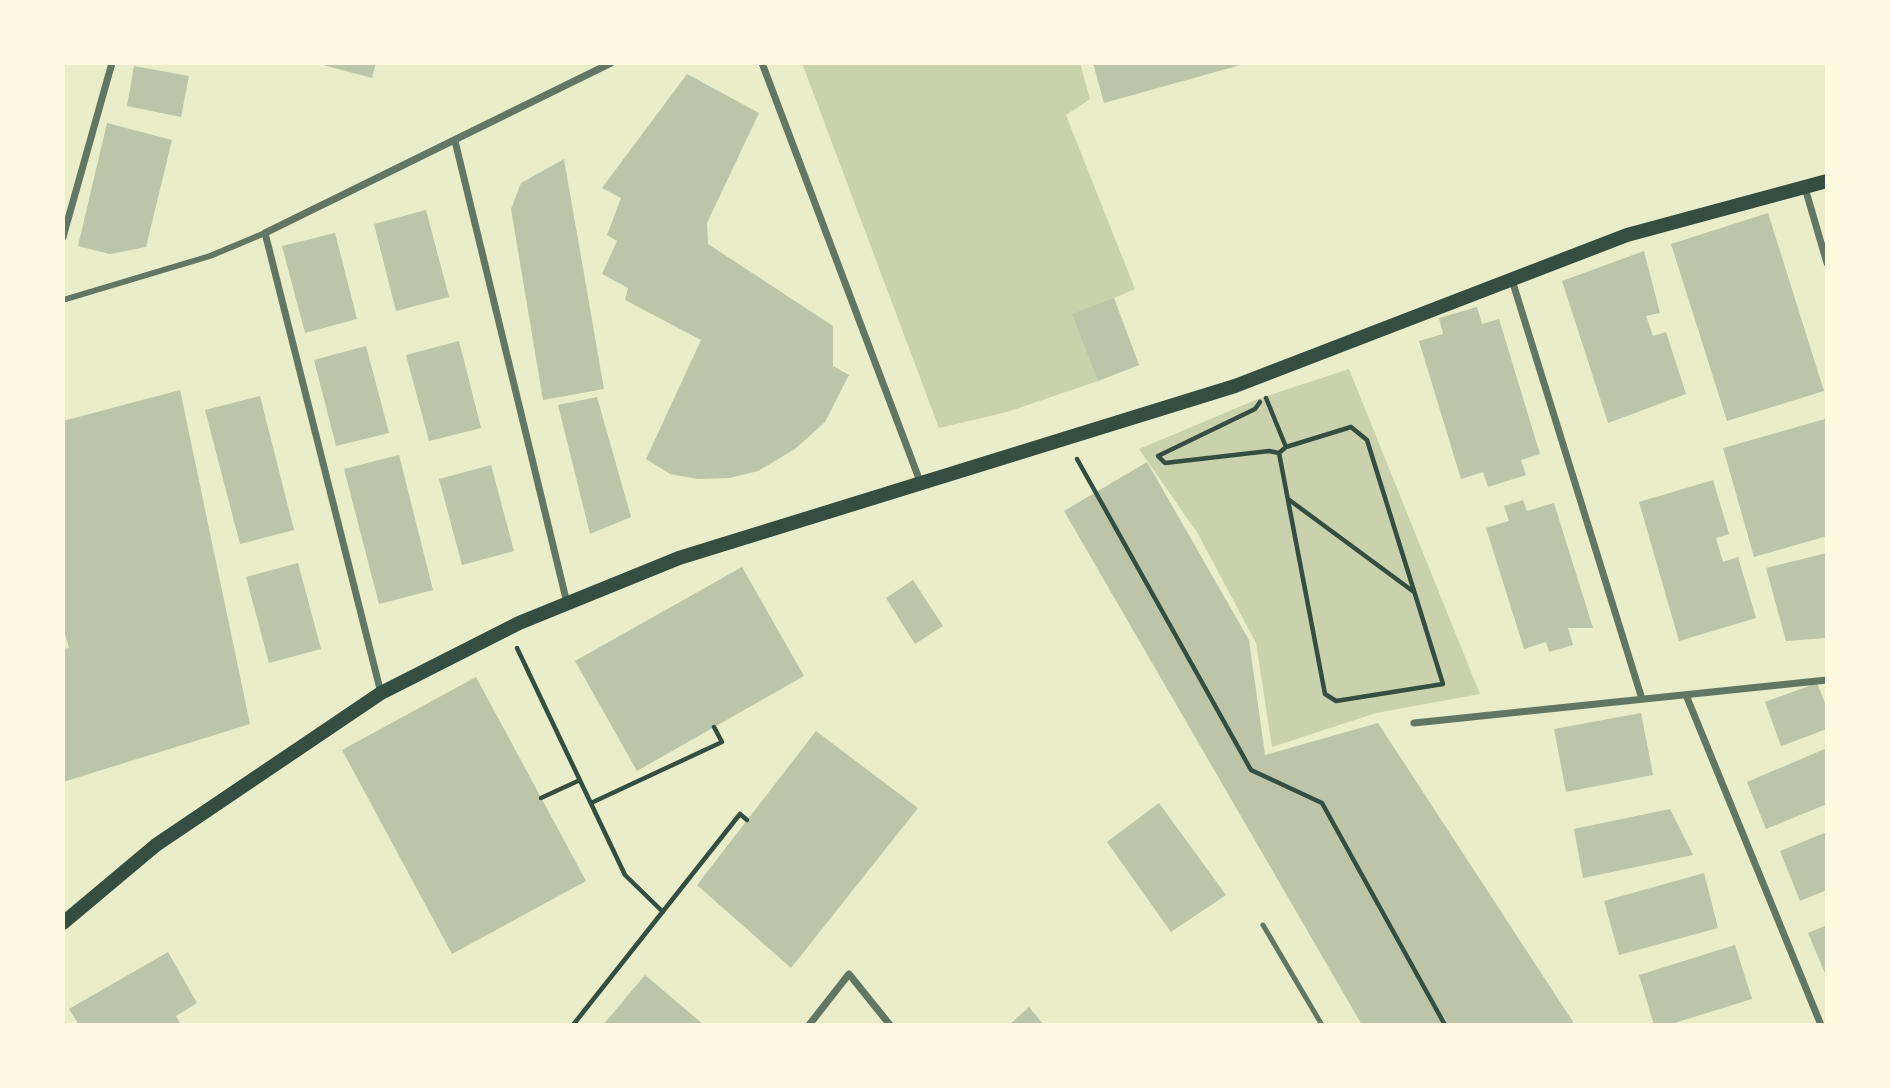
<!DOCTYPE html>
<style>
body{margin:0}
#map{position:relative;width:1890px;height:1088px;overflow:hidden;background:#e9edc9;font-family:"Source Sans 3",sans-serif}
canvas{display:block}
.frame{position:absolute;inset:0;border:65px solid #fefae0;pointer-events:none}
</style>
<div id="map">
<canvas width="1890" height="1088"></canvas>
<div class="frame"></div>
</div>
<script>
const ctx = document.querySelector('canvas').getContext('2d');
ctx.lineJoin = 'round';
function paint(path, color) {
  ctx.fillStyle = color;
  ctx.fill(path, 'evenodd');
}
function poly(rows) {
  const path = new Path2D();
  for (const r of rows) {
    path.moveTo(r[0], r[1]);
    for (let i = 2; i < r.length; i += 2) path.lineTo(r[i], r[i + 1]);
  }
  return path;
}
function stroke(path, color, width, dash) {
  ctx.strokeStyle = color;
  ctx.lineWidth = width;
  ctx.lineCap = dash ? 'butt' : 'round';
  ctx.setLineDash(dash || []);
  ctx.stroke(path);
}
paint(poly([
 [802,63,1080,63,1090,99,1066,115,1135,289,1114,298,1098,381,1007,412,939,428],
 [1349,369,1480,694,1376,713,1272,747,1256,643,1198,534,1139,449,1258,399]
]), '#cad2ad');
paint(poly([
 [316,63,376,63,372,78],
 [1093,63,1244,63,1244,64,1104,103],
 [134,66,189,76,181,117,127,106],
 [687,74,759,113,707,223,708,244,833,326,833,366,849,375,825,422,795,449,758,471,729,478,698,479,670,474,646,459,701,340,625,300,628,288,602,274,617,241,607,235,621,198,602,188],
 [107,123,172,140,146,247,110,254,78,246],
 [564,159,604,389,543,400,511,209,521,183],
 [426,210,449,297,396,311,374,224],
 [1768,213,1824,391,1727,421,1671,244],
 [335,233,357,319,305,333,282,246],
 [1644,251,1660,313,1646,316,1653,336,1666,332,1686,394,1608,423,1562,281],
 [1114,298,1139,365,1098,381,1072,314],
 [1477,307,1482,324,1499,319,1540,454,1521,460,1526,475,1488,487,1483,472,1461,479,1419,341,1443,334,1439,318],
 [459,341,481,428,429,441,406,355],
 [366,346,389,433,336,446,314,360],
 [180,390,250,724,63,782,63,649,69,648,63,627,63,421],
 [260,396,294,530,240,544,205,410],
 [597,397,631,517,590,534,558,405],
 [1825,419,1827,536,1754,557,1723,448],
 [399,455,433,590,379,604,344,469],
 [1147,462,1249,640,1265,755,1378,723,1575,1025,1362,1025,1064,511],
 [491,465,514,551,462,565,439,479],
 [1713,480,1729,534,1716,538,1723,562,1738,557,1756,618,1679,641,1639,502],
 [1523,500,1527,511,1554,503,1593,628,1568,628,1573,645,1549,652,1546,642,1524,649,1486,528,1509,521,1504,506],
 [1827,553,1827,638,1786,641,1766,568],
 [298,563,321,649,269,663,246,577],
 [742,567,804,676,637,771,575,661],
 [913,580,943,626,915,644,886,598],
 [476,677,586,881,452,954,342,750],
 [1817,683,1827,708,1827,729,1781,746,1765,702],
 [1641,713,1653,775,1566,792,1554,729],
 [816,731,918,808,791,968,697,885],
 [1827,748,1827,804,1766,829,1747,782],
 [1159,803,1226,895,1171,932,1107,842],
 [1670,809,1693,855,1583,878,1574,829],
 [1827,832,1827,890,1800,901,1780,851],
 [1704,873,1718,928,1619,955,1604,901],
 [1827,925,1827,978,1808,933],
 [1735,945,1752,999,1668,1025,1654,1025,1639,975],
 [168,952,197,1003,176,1016,181,1025,79,1025,69,1009],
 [645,975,704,1025,603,1025],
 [1029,1007,1044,1025,1009,1025]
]), '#bcc5a7');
stroke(poly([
 [1266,398,1286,447],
 [1260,402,1255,409,1158,456,1165,463,1269,451,1279,453],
 [1351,427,1367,440,1443,684,1336,701,1325,694,1279,453,1286,447,1351,427],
 [1077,459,1251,770,1322,803,1445,1025],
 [1288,499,1414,592],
 [517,648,625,875,663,912],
 [541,798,580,780],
 [591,803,722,742,714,727],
 [573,1025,740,814,747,820]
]), '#344e41', 4.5);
stroke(poly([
 [1263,925,1322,1025]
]), '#617663', 5);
stroke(poly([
 [63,300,210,256,265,233]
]), '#617663', 6);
stroke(poly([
 [762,63,921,484],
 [455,141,567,603],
 [1805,188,1827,263],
 [63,237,112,63],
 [1512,280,1642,699],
 [381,693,265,233,611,63],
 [1686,695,1821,1025],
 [1414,723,1827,680],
 [809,1025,849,974,890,1025]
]), '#617663', 7);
stroke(poly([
 [63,923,156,845,381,693,519,623,679,558,1235,386,1627,235,1827,181]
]), '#344e41', 14);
</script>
